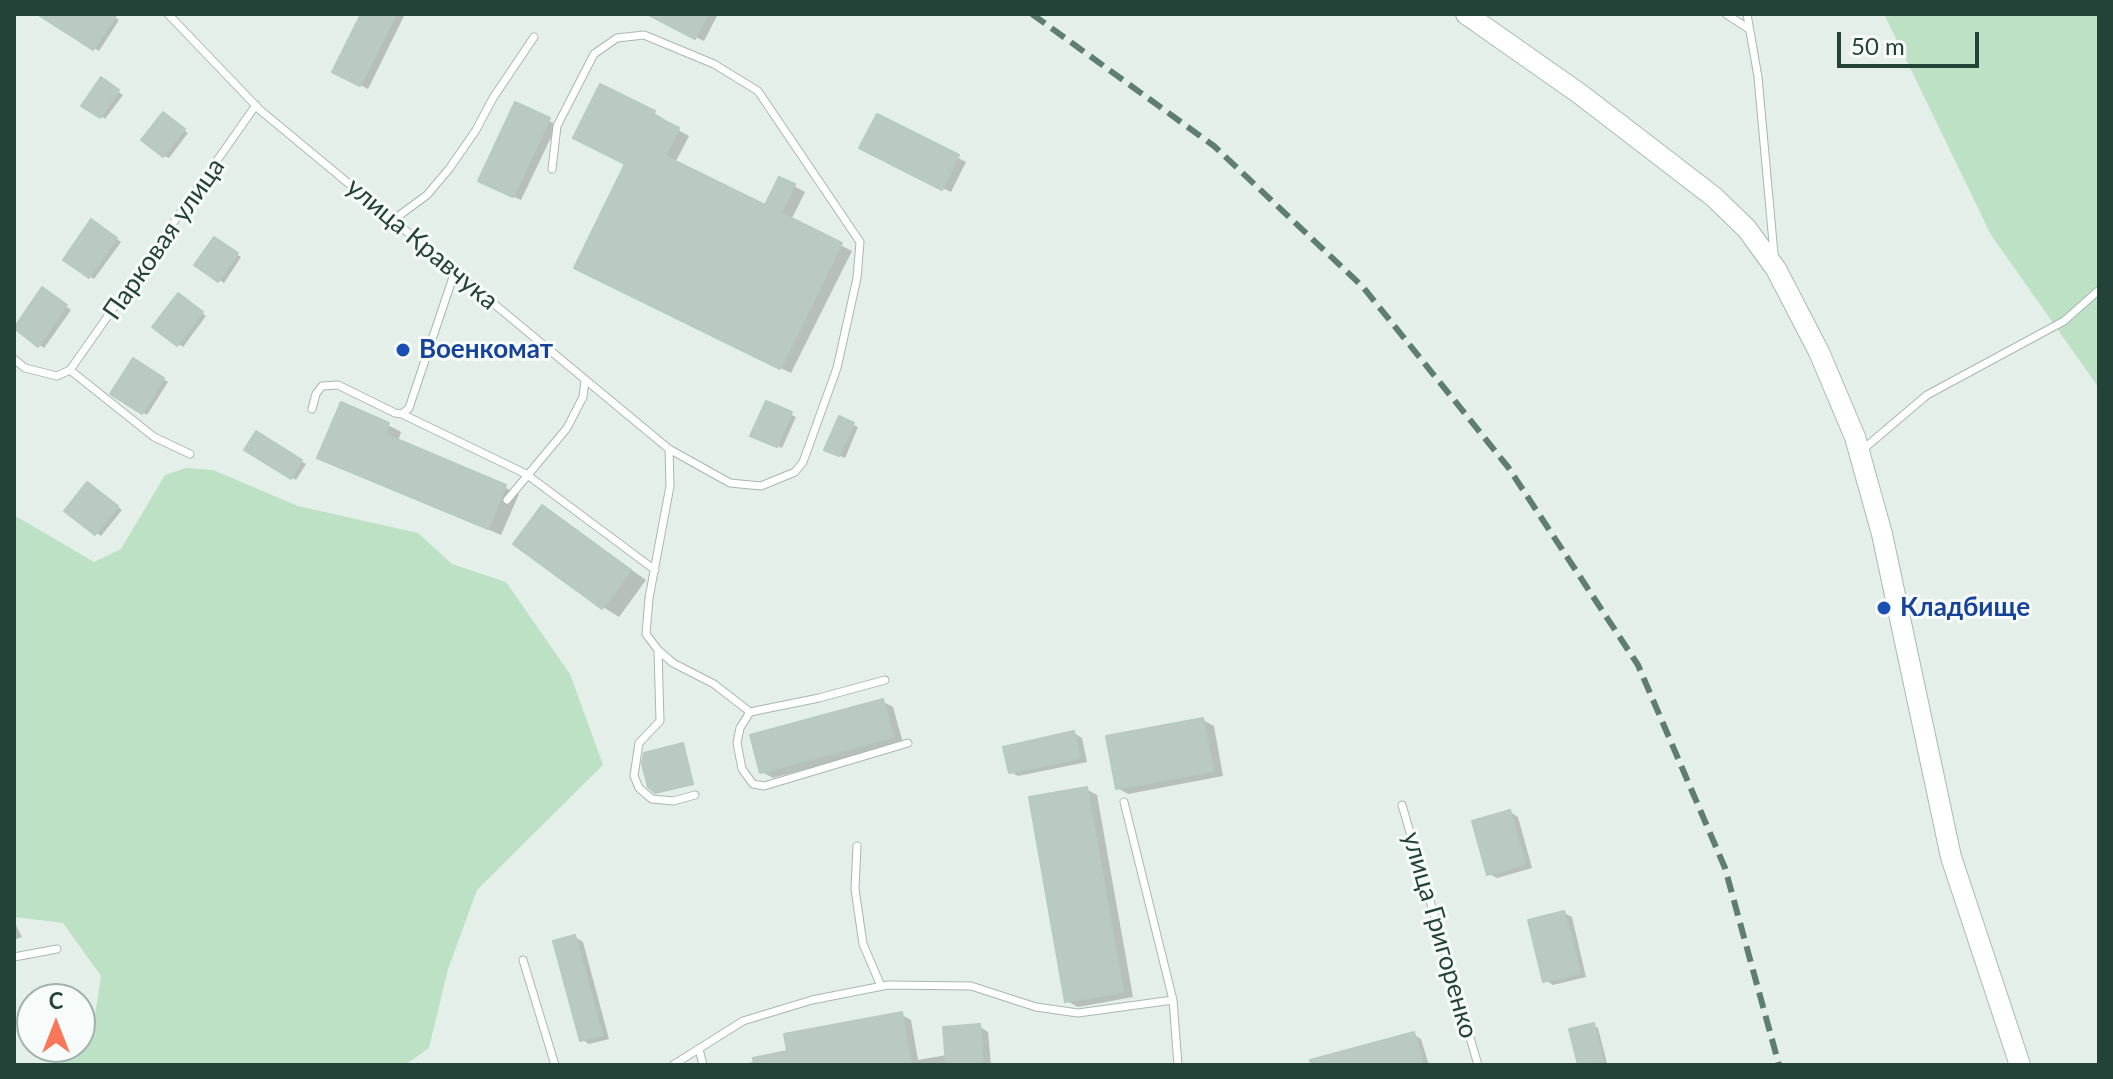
<!DOCTYPE html>
<meta charset="utf-8">
<style>
body{margin:0}
#map{position:relative;width:2113px;height:1079px;overflow:hidden;background:#e5efea;font-family:Lato,sans-serif}
canvas{display:block}
.frame{position:absolute;inset:0;border:16px solid #234338;pointer-events:none}
.north{position:absolute;left:16px;top:983px;width:80px;height:80px;box-sizing:border-box;background:#f7fbf9;border:2px solid #a2b1ac;border-radius:50%;rotate:0deg;font-size:22px;font-weight:700;line-height:32px;text-align:center;color:#234338}
.north::after{content:'';display:block;margin:auto;width:28px;height:36px;background:#fa7658;clip-path:polygon(50% 0,100% 100%,50% 72%,0 100%)}
.scale{position:absolute;left:1837px;top:32px;width:142px;height:36px;box-sizing:border-box;border:4px solid #234338;border-top:0;padding-left:10px;font-size:24px;line-height:28px;white-space:nowrap;color:#234338;-webkit-text-stroke:6px #f7fbf9;paint-order:stroke}
</style>
<div id="map">
<canvas width="2113" height="1079"></canvas>
<div class="frame"></div>
<div class="north">С</div>
<div class="scale">50 m</div>
</div>
<script>
const ctx = document.querySelector('canvas').getContext('2d');
ctx.lineJoin = 'round';
function paint(path, color) {
  ctx.fillStyle = color;
  ctx.fill(path, 'evenodd');
}
function poly(rows) {
  const path = new Path2D();
  for (const r of rows) {
    path.moveTo(r[0], r[1]);
    for (let i = 2; i < r.length; i += 2) path.lineTo(r[i], r[i + 1]);
  }
  return path;
}
function stroke(path, color, width, dash) {
  ctx.strokeStyle = color;
  ctx.lineWidth = width;
  ctx.lineCap = dash ? 'butt' : 'round';
  ctx.setLineDash(dash || []);
  ctx.stroke(path);
}
function label(font, color, halo, rows, align = 'center') {
  ctx.font = font + ' Lato,sans-serif';
  ctx.lineWidth = 6;
  ctx.setLineDash([]);
  ctx.textBaseline = 'middle';
  ctx.strokeStyle = halo;
  ctx.fillStyle = color;
  for (const [text, x, y, turn = 0] of rows) {
    ctx.save();
    ctx.translate(x, y);
    ctx.rotate((+turn || 0) * Math.PI / 180);
    ctx.textAlign = isNaN(turn) ? turn : align;
    if (halo) ctx.strokeText(text, 0, 0);
    ctx.fillText(text, 0, 0);
    ctx.restore();
  }
}
paint(poly([
 [1884,14,2099,14,2099,388,1991,235],
 [186,468,213,470,298,506,418,533,452,564,506,582,570,674,603,765,477,890,448,969,429,1048,405,1065,58,1065,92,1035,101,976,63,923,14,917,14,515,94,562,121,549,165,475]
]), '#bde1c5');
paint(poly([
 [50,14,110,14,119,20,99,51,47,18],
 [363,14,405,14,368,89,342,76],
 [650,14,718,14,704,41],
 [101,80,123,95,105,119,84,105],
 [516,104,557,125,521,200,488,184],
 [654,113,664,119,663,122,689,136,675,163,766,208,794,186,805,192,791,220,852,251,791,373,587,273],
 [877,117,966,162,951,192,870,152],
 [169,118,188,133,169,158,164,156],
 [96,225,121,242,94,279,65,260],
 [215,240,241,257,224,283,197,265],
 [47,293,71,310,44,348,16,329],
 [183,299,206,316,183,347,178,344],
 [134,360,168,382,147,415,113,393],
 [767,403,796,417,782,448,758,438],
 [388,425,401,432,398,441,519,494,501,535,320,458],
 [853,425,858,427,845,458,831,452],
 [257,434,306,464,296,480,247,450],
 [92,487,122,510,101,536,67,510],
 [543,507,646,580,619,617,603,607],
 [882,701,893,707,903,743,773,778,762,772],
 [1203,720,1214,726,1223,776,1128,794,1117,788],
 [1074,733,1082,738,1087,762,1018,776,1010,772],
 [683,745,694,785,658,792,650,786],
 [1086,789,1097,795,1133,997,1078,1007,1067,1001],
 [1510,812,1518,817,1532,868,1497,878,1489,874],
 [1564,913,1572,917,1586,977,1553,985,1545,980],
 [16,925,22,937,14,940,14,926],
 [575,937,583,942,609,1039,589,1044,581,1039],
 [902,1015,911,1020,918,1060,947,1055,979,1026,988,1032,991,1065,740,1065,789,1053],
 [1593,1025,1598,1028,1607,1063,1580,1065,1571,1030],
 [1413,1034,1421,1039,1429,1065,1333,1065]
]), '#0003');
const building = poly([
 [37,14,117,14,93,50,37,14],
 [361,14,396,14,360,86,332,72,361,14],
 [647,14,708,14,695,39,647,14],
 [101,77,119,90,100,118,81,106,101,77],
 [600,84,655,111,653,115,679,128,665,156,765,205,779,177,795,184,781,213,842,243,780,369,574,268,625,164,573,138,600,84],
 [515,102,550,118,513,197,478,181,515,102],
 [163,112,185,129,163,157,141,140,163,112],
 [877,114,959,155,942,190,859,148,877,114],
 [91,219,117,238,89,278,63,260,91,219],
 [214,237,238,253,218,282,194,265,214,237],
 [42,287,67,305,38,347,14,328,42,287],
 [178,293,203,312,177,346,152,327,178,293],
 [133,358,164,378,142,414,110,394,133,358],
 [766,401,792,412,777,447,750,436,766,401],
 [341,402,389,423,385,434,506,485,488,529,317,458,341,402],
 [839,416,854,423,839,456,824,450,839,416],
 [256,431,302,460,291,479,244,450,256,431],
 [87,482,118,506,95,535,64,511,87,482],
 [542,505,631,570,602,609,513,544,542,505],
 [883,699,893,737,760,773,750,735,883,699],
 [1203,718,1213,771,1116,789,1106,736,1203,718],
 [1074,731,1080,758,1009,773,1003,747,1074,731],
 [683,743,693,784,655,793,648,787,642,764,644,753,683,743],
 [1087,787,1123,992,1065,1002,1029,797,1087,787],
 [1510,810,1525,864,1487,875,1472,821,1510,810],
 [1564,911,1580,973,1543,982,1528,920,1564,911],
 [575,935,602,1035,580,1041,553,941,575,935],
 [902,1012,911,1065,754,1065,753,1058,787,1051,784,1034,902,1012],
 [1594,1023,1603,1061,1578,1065,1569,1029,1594,1023],
 [980,1024,983,1065,946,1065,943,1027,980,1024],
 [1414,1032,1423,1065,1311,1065,1310,1060,1414,1032]
]);
paint(building, '#bacac3');
stroke(building, '#b7cac1', 2);
const service = poly([
 [168,14,260,110,669,449,730,483,761,486,795,472,803,462,837,368,857,278,860,242,758,91,714,64,644,35,617,38,594,54,557,126,552,169],
 [1726,14,1749,29],
 [1747,14,1758,77,1774,254],
 [393,220,427,195,449,169,476,130,493,98,534,37],
 [14,359,25,368,57,376,70,370,256,105],
 [70,370,154,437,190,454],
 [312,409,316,394,322,386,338,385,395,413,402,414,409,408,455,271],
 [402,414,526,474,655,570],
 [669,449,670,486,649,598,646,634,658,650,673,663,714,684,750,712,819,698,885,680],
 [1861,451,1927,395,2064,321,2099,290],
 [507,500,567,428,583,397,585,380],
 [658,650,660,721,639,743,634,776,639,788,652,799,673,801,695,795],
 [750,712,740,728,737,743,742,769,753,784,764,786,908,743],
 [1124,802,1173,1000,1178,1065],
 [1402,805,1478,1065],
 [857,846,855,889,863,944,881,986],
 [14,957,57,949],
 [523,960,555,1065],
 [699,1049,703,1065],
 [673,1065,743,1021,812,1000,888,985,971,986,1036,1007,1078,1013,1173,1000]
]);
const secondary = poly([
 [1466,14,1580,94,1714,197,1747,229,1776,269,1819,352,1855,437,1882,534,1951,857,2020,1065]
]);
stroke(service, '#a7b8b1', 9);
stroke(secondary, '#a3bcb2', 22);
stroke(service, '#fff', 7);
stroke(secondary, '#fff', 20);
stroke(poly([
 [1032,14,1214,146,1363,287,1508,467,1638,665,1725,868,1779,1065]
]), '#5e7e73', 6, [16, 8]);
for (const [x, y, r, color] of [
 [403,350,8,"#1a4fb4"],
 [1884,608,8,"#1a4fb4"]
]) {
  const dot = new Path2D();
  dot.arc(x, y, r, 0, 2 * Math.PI);
  ctx.fillStyle = color;
  ctx.fill(dot);
  stroke(dot, '#f7fbf9', 3);
}
label('26px', '#234338', '#f7fbf9', [
 ["Парковая улица",164,239,-55],
 ["улица Кравчука",422,244,40],
 ["улица Григоренко",1440,935,74]
]);
label('bold 26px', '#164399', '#f7fbf9', [
 ["Военкомат",419,350],
 ["Кладбище",1900,608]
], 'left');
</script>
